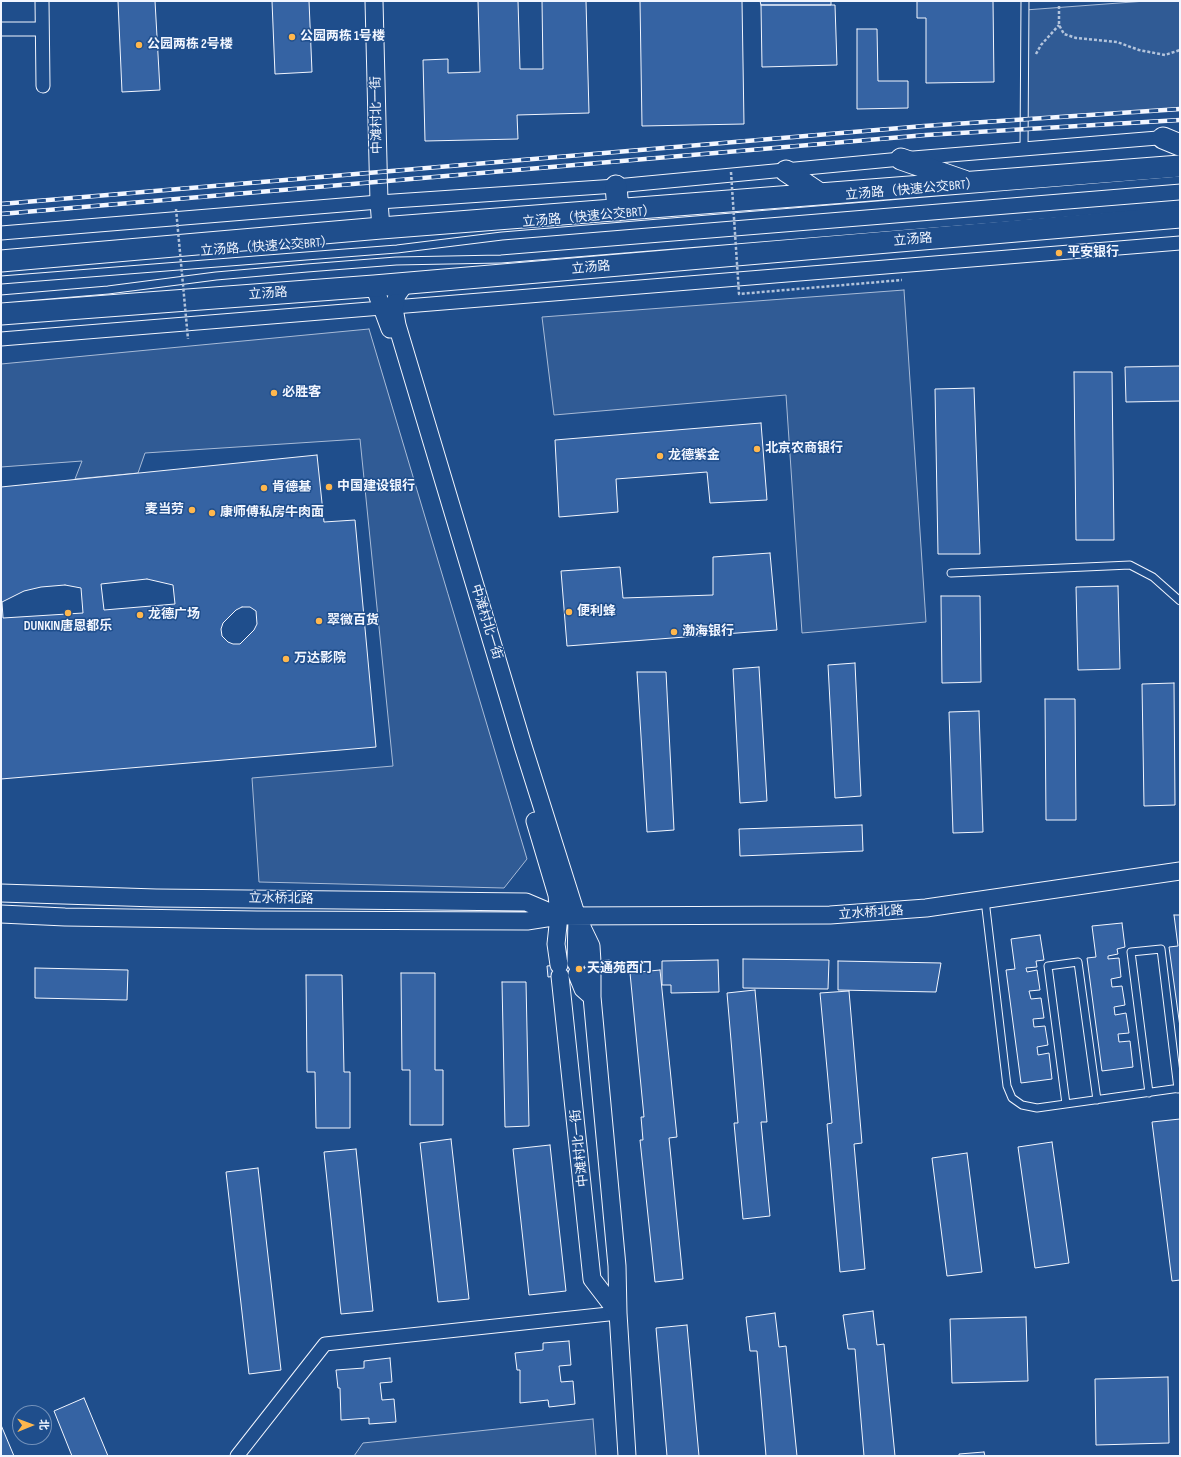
<!DOCTYPE html>
<meta charset="utf-8">
<style>
body{margin:0}
#map{position:relative;width:1181px;height:1457px;overflow:hidden;background:#1f4e8c;font-family:"Sofia Sans Condensed","Noto Sans SC",sans-serif}
canvas{display:block}
.frame{position:absolute;inset:0;border:2px solid #f2f6ff;pointer-events:none}
.north{position:absolute;left:12px;top:1405px;width:40px;height:40px;box-sizing:border-box;background:#1f4e8c;border:1px solid #7391ba;border-radius:50%;rotate:89deg;font-size:11px;font-weight:700;line-height:16px;text-align:center;color:#f2f6ff}
.north::after{content:'';display:block;margin:auto;width:14px;height:18px;background:#ffb74d;clip-path:polygon(50% 0,100% 100%,50% 72%,0 100%)}
</style>
<div id="map">
<canvas width="1181" height="1457"></canvas>
<div class="frame"></div>
<div class="north">北</div>
</div>
<script>
const ctx = document.querySelector('canvas').getContext('2d');
ctx.lineJoin = 'round';
function paint(path, color) {
  ctx.fillStyle = color;
  ctx.fill(path, 'evenodd');
}
function poly(rows) {
  const path = new Path2D();
  for (const r of rows) {
    path.moveTo(r[0], r[1]);
    for (let i = 2; i < r.length; i += 2) path.lineTo(r[i], r[i + 1]);
  }
  return path;
}
function stroke(path, color, width, dash) {
  ctx.strokeStyle = color;
  ctx.lineWidth = width;
  ctx.lineCap = dash ? 'butt' : 'round';
  ctx.setLineDash(dash || []);
  ctx.stroke(path);
}
function label(font, color, halo, rows, align = 'center') {
  ctx.font = font + ' "Sofia Sans Condensed","Noto Sans SC",sans-serif';
  ctx.lineWidth = 3;
  ctx.setLineDash([]);
  ctx.textBaseline = 'middle';
  ctx.strokeStyle = halo;
  ctx.fillStyle = color;
  for (const [text, x, y, turn = 0] of rows) {
    ctx.save();
    ctx.translate(x, y);
    ctx.rotate((+turn || 0) * Math.PI / 180);
    ctx.textAlign = isNaN(turn) ? turn : align;
    if (halo) ctx.strokeText(text, 0, 0);
    ctx.fillText(text, 0, 0);
    ctx.restore();
  }
}
const built = poly([
 [1146,1,1180,1,1180,109,1023,119,1025,10,1146,1],
 [904,290,926,622,802,633,786,395,554,415,542,317,904,290],
 [369,329,527,859,504,888,259,882,252,778,393,766,360,439,145,453,138,473,75,479,82,461,1,467,1,364,369,329],
 [593,1419,596,1456,354,1456,363,1443,593,1419]
]);
paint(built, '#305b95');
stroke(built, '#a8bbd7', 1);
const building = poly([
 [118,1,155,1,160,90,122,92,118,1],
 [272,1,309,1,312,72,275,74,272,1],
 [478,1,518,1,520,69,543,69,542,1,586,1,589,113,517,115,518,139,425,141,423,60,448,59,448,73,480,72,478,1],
 [640,1,742,1,744,124,642,126,640,1],
 [760,1,831,1,831,5,761,5,760,1],
 [917,1,993,1,994,82,926,83,926,18,917,18,917,1],
 [761,5,835,5,837,65,762,67,761,5],
 [857,29,877,29,878,81,908,81,908,108,857,109,857,29],
 [1180,366,1180,401,1126,402,1125,367,1180,366],
 [1074,372,1112,372,1114,540,1076,540,1074,372],
 [974,388,980,554,938,554,935,389,974,388],
 [761,423,767,500,710,503,707,472,616,479,618,512,559,517,555,440,761,423],
 [317,455,324,522,355,520,376,747,1,779,1,487,317,455],
 [147,579,173,585,175,604,104,610,101,584,147,579],
 [65,585,81,588,83,613,3,618,2,602,24,591,41,587,65,585],
 [242,607,250,607,256,611,257,624,254,630,240,644,233,644,228,642,222,636,221,629,223,623,236,610,242,607],
 [770,553,777,630,567,646,561,571,620,567,623,598,713,595,713,557,770,553],
 [1118,586,1120,669,1078,670,1076,587,1118,586],
 [941,596,980,596,981,682,942,683,941,596],
 [855,663,861,796,835,798,828,665,855,663],
 [759,667,767,801,740,803,733,669,759,667],
 [637,672,666,672,674,830,647,832,637,672],
 [1174,683,1175,805,1144,806,1142,684,1174,683],
 [1045,699,1075,699,1076,820,1046,820,1045,699],
 [979,711,983,832,953,833,949,712,979,711],
 [862,825,863,851,740,856,739,829,862,825],
 [1174,915,1180,915,1180,1027,1169,947,1178,946,1174,915],
 [1122,923,1125,947,1117,949,1118,954,1108,956,1108,959,1119,958,1121,977,1111,979,1112,987,1122,986,1125,1005,1114,1007,1115,1015,1126,1013,1129,1033,1118,1034,1119,1042,1130,1041,1133,1067,1102,1071,1087,958,1096,957,1092,926,1122,923],
 [1040,935,1044,960,1036,961,1037,967,1026,968,1027,972,1037,970,1040,990,1029,991,1031,999,1041,998,1044,1018,1033,1019,1034,1027,1045,1026,1048,1045,1037,1047,1038,1055,1049,1053,1052,1079,1021,1083,1006,970,1015,969,1011,939,1040,935],
 [743,959,829,960,828,989,743,988,743,959],
 [609,960,610,971,548,977,547,966,609,960],
 [718,960,719,992,671,993,671,985,662,985,662,961,718,960],
 [838,961,941,963,936,992,838,990,838,961],
 [35,968,128,970,127,1000,35,998,35,968],
 [660,970,677,1137,669,1138,683,1279,655,1282,640,1140,643,1140,641,1117,644,1117,630,973,660,970],
 [401,973,435,973,435,1070,443,1070,443,1125,410,1125,410,1070,402,1070,401,973],
 [306,975,342,975,344,1072,350,1072,350,1128,316,1128,315,1072,307,1072,306,975],
 [502,982,526,982,529,1126,505,1127,502,982],
 [755,990,767,1122,761,1122,770,1216,743,1219,734,1123,738,1123,727,993,755,990],
 [849,991,862,1143,854,1144,865,1269,840,1272,827,1124,832,1123,820,993,849,991],
 [1180,1119,1180,1280,1172,1281,1152,1122,1180,1119],
 [451,1139,469,1299,438,1302,420,1143,451,1139],
 [1052,1142,1069,1263,1035,1268,1018,1147,1052,1142],
 [550,1145,566,1291,529,1295,513,1149,550,1145],
 [356,1149,373,1311,341,1314,324,1152,356,1149],
 [967,1153,982,1272,947,1276,932,1158,967,1153],
 [258,1168,281,1370,249,1374,226,1172,258,1168],
 [873,1311,877,1345,884,1344,895,1456,864,1456,855,1349,848,1349,843,1315,873,1311],
 [775,1313,779,1347,786,1346,797,1456,766,1456,757,1351,750,1351,746,1317,775,1313],
 [1026,1317,1028,1381,952,1383,950,1319,1026,1317],
 [687,1325,699,1456,667,1456,656,1328,687,1325],
 [569,1341,571,1365,559,1366,561,1382,573,1381,575,1404,549,1407,548,1400,520,1403,520,1370,517,1370,515,1353,543,1350,543,1343,569,1341],
 [390,1358,392,1382,380,1383,382,1400,394,1399,396,1422,369,1424,369,1418,341,1420,340,1388,338,1388,336,1370,364,1368,364,1361,390,1358],
 [1168,1377,1169,1443,1096,1445,1095,1379,1168,1377],
 [84,1398,108,1456,72,1456,54,1411,84,1398],
 [1,1425,14,1456,1,1456,1,1425],
 [984,1452,985,1456,959,1456,959,1454,984,1452]
]);
paint(building, '#3563a3');
stroke(building, '#f2f6ff', 1);
const service = poly([
 [1024,149,1025,1],
 [1,280,306,256,397,249,502,236,1180,180],
 [1,299,108,290,216,276,307,268,396,261,501,259,1180,204],
 [951,573,1130,565,1153,577,1180,601],
 [985,900,1007,1086,1012,1098,1022,1105,1037,1108,1180,1088],
 [1149,1093,1131,952,1161,949,1178,1089],
 [1066,1104,1048,966,1078,962,1097,1100]
]);
const minor = poly([
 [42,1,43,86],
 [1,29,42,29],
 [1,233,379,202,616,186,901,159,1170,137],
 [1,339,1180,243],
 [237,1456,325,1344,618,1313]
]);
const tertiary = poly([
 [374,1,379,202,381,228],
 [405,284,397,295,394,308,397,325,523,746,577,917,576,963],
 [374,286,390,329],
 [535,821,557,895,559,916,556,944,559,965],
 [1,893,156,898,526,902,559,916],
 [1,914,65,917,257,920,527,921,559,916,830,915,926,908,1180,871],
 [579,921,591,946,592,962],
 [592,973,592,997,617,1266,618,1313,627,1456],
 [577,974,583,989,592,997],
 [560,976,592,1279,618,1313]
]);
const primary = poly([
 [1163,138,1180,145],
 [901,159,964,181],
 [786,171,820,194],
 [616,186,618,210],
 [1,261,381,228,1180,166],
 [1,314,374,286,1180,217]
]);
stroke(service, '#f2f6ff', 9);
stroke(minor, '#f2f6ff', 15);
stroke(tertiary, '#f2f6ff', 19);
stroke(primary, '#f2f6ff', 23);
stroke(poly([
 [1059,6,1059,25,1064,34,1076,38,1117,42,1139,50,1165,55,1180,50],
 [1036,54,1041,45,1059,25]
]), '#b3c4dc', 2.5, [3, 2]);
stroke(service, '#1f4e8c', 7);
stroke(minor, '#1f4e8c', 13);
stroke(tertiary, '#1f4e8c', 17);
stroke(primary, '#1f4e8c', 21);
const rail = poly([
 [1,204,924,126,1180,109],
 [1,214,926,135,1180,120]
]);
stroke(rail, '#f2f6ff', 4.5);
stroke(rail, '#1f4e8c', 3, [9]);
stroke(poly([
 [731,172,739,294,902,280],
 [176,209,188,339]
]), '#b3c4dc', 2.5, [3, 2]);
for (const [x, y, r, color] of [
 [292,37,4,"#ffb74d"],
 [139,45,4,"#ffb74d"],
 [1059,253,4,"#ffb74d"],
 [274,393,4,"#ffb74d"],
 [757,449,4,"#ffb74d"],
 [660,456,4,"#ffb74d"],
 [329,487,4,"#ffb74d"],
 [264,488,4,"#ffb74d"],
 [192,510,4,"#ffb74d"],
 [212,513,4,"#ffb74d"],
 [569,612,4,"#ffb74d"],
 [68,613,4,"#ffb74d"],
 [140,615,4,"#ffb74d"],
 [319,621,4,"#ffb74d"],
 [674,632,4,"#ffb74d"],
 [286,659,4,"#ffb74d"],
 [579,969,4,"#ffb74d"]
]) {
  const dot = new Path2D();
  dot.arc(x, y, r, 0, 2 * Math.PI);
  ctx.fillStyle = color;
  ctx.fill(dot);
  stroke(dot, '#1f4e8c', 1.5);
}
label('bold 13px', '#f2f6ff', '#1f4e8c', [
 ["公园两栋 1号楼",300,37],
 ["公园两栋 2号楼",147,45],
 ["平安银行",1067,253],
 ["必胜客",282,393],
 ["北京农商银行",765,449],
 ["龙德紫金",668,456],
 ["中国建设银行",337,487],
 ["肯德基",272,488],
 ["麦当劳",184,510,"right"],
 ["康师傅私房牛肉面",220,513],
 ["便利蜂",577,612],
 ["龙德广场",148,615],
 ["翠微百货",327,621],
 ["DUNKIN唐恩都乐",68,627,"center"],
 ["渤海银行",682,632],
 ["万达影院",294,659],
 ["天通苑西门",587,969]
], 'left');
label('13px', '#f2f6ff', '#1f4e8c', [
 ["中滩村北一街",377,115,-91],
 ["立汤路（快速公交BRT）",912,190,-5],
 ["立汤路（快速公交BRT）",589,217,-5],
 ["立汤路",913,240,-5],
 ["立汤路（快速公交BRT）",267,247,-4],
 ["立汤路",591,268,-5],
 ["立汤路",268,294,-4],
 ["中滩村北一街",486,622,73],
 ["立水桥北路",281,899,1],
 ["立水桥北路",871,913,-4],
 ["中滩村北一街",580,1148,-96]
]);
</script>
